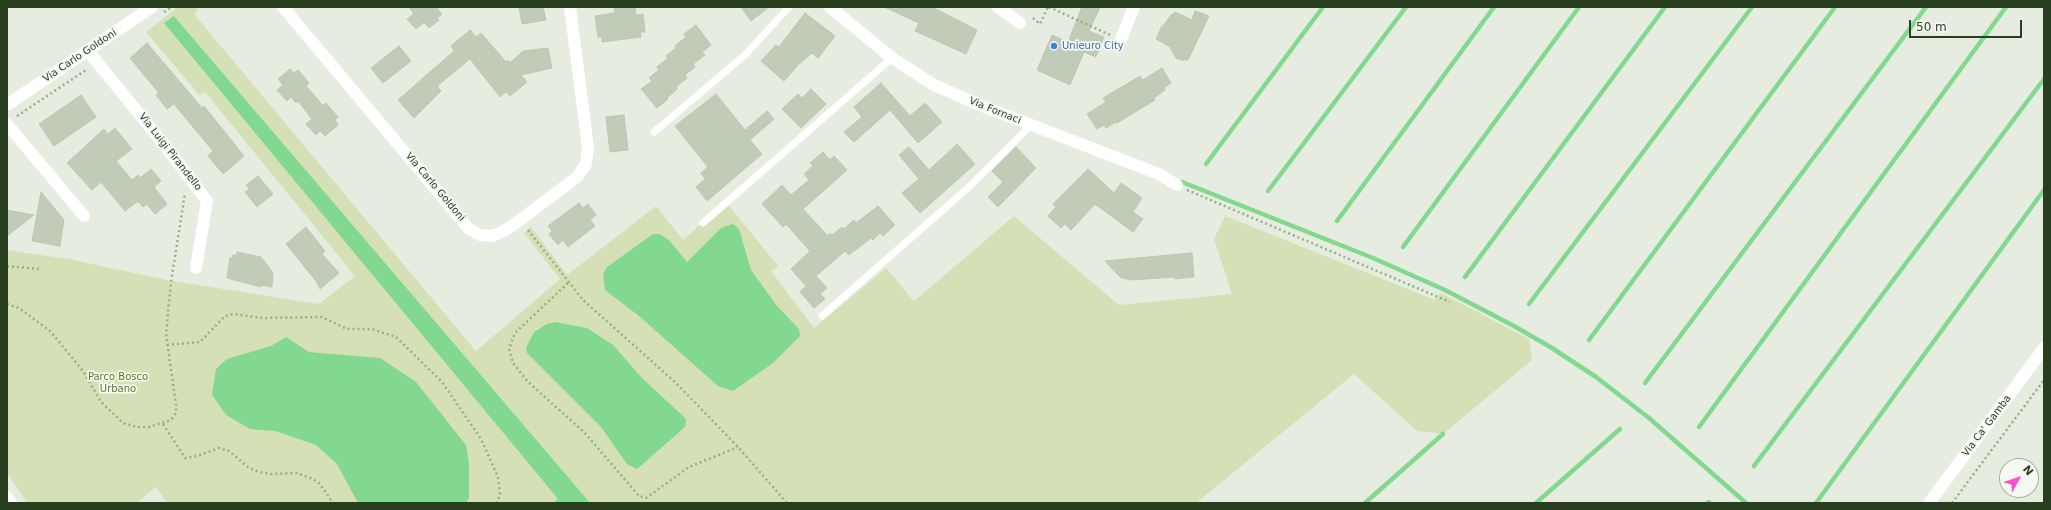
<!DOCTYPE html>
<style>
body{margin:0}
#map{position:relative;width:2051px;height:510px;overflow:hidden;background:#e6ede0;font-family:"DejaVu Sans",sans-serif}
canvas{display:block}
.frame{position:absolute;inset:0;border:8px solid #283f1f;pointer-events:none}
.north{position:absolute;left:1999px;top:458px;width:40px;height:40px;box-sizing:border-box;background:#f5f9f1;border:1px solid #a3af9d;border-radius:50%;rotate:50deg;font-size:11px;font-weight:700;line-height:16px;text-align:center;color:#283f1f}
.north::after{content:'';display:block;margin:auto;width:14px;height:18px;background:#ff4cd5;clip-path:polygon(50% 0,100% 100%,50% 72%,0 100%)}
.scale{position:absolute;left:1909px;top:20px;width:113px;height:18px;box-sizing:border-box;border:2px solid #283f1f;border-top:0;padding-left:5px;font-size:12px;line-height:14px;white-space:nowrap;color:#283f1f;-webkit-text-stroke:3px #f5f9f1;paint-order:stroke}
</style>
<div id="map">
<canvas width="2051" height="510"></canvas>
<div class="frame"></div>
<div class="north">N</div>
<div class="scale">50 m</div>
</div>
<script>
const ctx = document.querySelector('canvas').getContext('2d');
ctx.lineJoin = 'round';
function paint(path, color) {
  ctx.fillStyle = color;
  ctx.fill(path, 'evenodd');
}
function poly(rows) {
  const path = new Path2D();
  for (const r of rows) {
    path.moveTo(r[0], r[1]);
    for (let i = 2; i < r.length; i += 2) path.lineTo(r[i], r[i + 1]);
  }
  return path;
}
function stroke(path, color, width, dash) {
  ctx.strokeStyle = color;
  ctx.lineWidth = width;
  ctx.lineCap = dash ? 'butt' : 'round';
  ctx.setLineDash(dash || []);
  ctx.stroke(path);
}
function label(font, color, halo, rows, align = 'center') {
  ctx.font = font + ' "DejaVu Sans",sans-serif';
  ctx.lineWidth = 3.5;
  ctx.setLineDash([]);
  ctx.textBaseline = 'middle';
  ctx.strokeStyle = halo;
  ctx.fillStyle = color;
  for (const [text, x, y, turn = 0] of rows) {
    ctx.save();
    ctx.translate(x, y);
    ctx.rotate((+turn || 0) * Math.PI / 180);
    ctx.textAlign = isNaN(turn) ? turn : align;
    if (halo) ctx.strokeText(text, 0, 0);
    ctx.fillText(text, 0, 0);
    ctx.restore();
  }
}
paint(poly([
 [178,7,196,7,198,11,194,14,476,351,560,279,524,233,531,227,567,275,656,206,683,240,726,202,778,266,771,271,814,328,886,268,914,301,1014,216,1119,305,1232,294,1214,239,1225,216,1435,300,1441,293,1529,339,1532,360,1443,434,1417,431,1354,374,1196,503,590,503,174,16,164,23,558,499,553,503,167,503,156,487,136,503,27,503,7,473,7,250,69,259,167,280,319,304,355,276,205,92,200,96,146,32]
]), '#d6e0b6');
paint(poly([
 [174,16,574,484,590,503,553,503,558,499,164,23],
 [733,224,739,229,751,270,777,306,799,329,800,336,773,363,733,391,718,386,639,316,605,290,603,274,607,267,653,234,660,234,669,240,687,262,721,228],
 [555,322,587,328,613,345,642,378,686,419,685,427,637,469,627,464,601,427,527,353,526,348,534,332,547,324],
 [286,337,309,352,380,358,416,382,466,445,469,463,469,498,466,503,358,503,337,464,316,445,275,431,250,429,226,415,212,395,216,369,227,359,271,346]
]), '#82d88e');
stroke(poly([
 [1206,164,1323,7],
 [1182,182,1373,258,1445,290,1514,326,1552,348,1596,377,1649,418,1746,503],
 [1268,191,1406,7],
 [1337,221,1494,7],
 [1403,247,1579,7],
 [1465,277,1665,7],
 [1529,304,1752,7],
 [1589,340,1835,7],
 [1645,383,1926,7],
 [1699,427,2006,7],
 [1754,466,2044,79],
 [1365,503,1443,434],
 [1536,503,1620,429],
 [1707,503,1709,502],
 [1816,503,2044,190]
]), '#82d88e', 4.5);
const building = poly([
 [409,7,436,7,442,14,437,18,439,20,429,28,424,22,416,29,407,19,414,14,409,7],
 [519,7,543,7,546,20,522,24,519,7],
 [614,7,635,7,636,15,643,14,645,32,640,32,641,37,602,42,602,37,598,37,595,16,615,13,614,7],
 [741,7,769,7,751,21,741,7],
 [884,7,932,7,977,30,966,54,915,31,919,23,884,7],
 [1082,7,1100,7,1089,31,1104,37,1096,57,1084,52,1070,85,1037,70,1052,35,1068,42,1082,7],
 [1195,11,1209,16,1188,60,1182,60,1176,58,1170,47,1156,39,1162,26,1163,26,1171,15,1175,12,1192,20,1195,11],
 [805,13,835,36,818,58,812,53,798,65,784,81,761,61,776,45,779,47,805,13],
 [696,25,711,45,702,52,705,55,693,64,695,67,685,75,687,78,676,87,677,89,667,98,668,99,657,108,641,89,652,81,649,78,659,70,657,67,668,58,666,56,676,48,675,46,686,37,684,34,696,25],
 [470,30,476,37,481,33,506,62,508,60,510,63,523,51,548,48,552,68,521,75,527,82,510,96,506,92,500,97,470,59,437,86,441,91,414,118,398,100,454,51,451,46,470,30],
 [147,43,202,108,204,106,244,156,223,174,208,156,213,151,174,104,167,109,156,95,159,93,130,58,147,43],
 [399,46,411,61,383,83,371,68,399,46],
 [1162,68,1171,83,1164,88,1165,90,1154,98,1155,100,1117,123,1116,122,1106,128,1104,125,1097,129,1087,114,1106,102,1103,98,1140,76,1143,80,1162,68],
 [290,69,294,73,298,70,309,83,306,86,314,95,323,106,326,103,338,117,335,120,338,125,325,136,320,131,316,135,306,124,312,119,298,101,296,103,291,97,287,101,277,90,283,85,278,79,290,69],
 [881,83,910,116,925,103,942,122,918,143,890,110,854,142,844,132,862,117,854,107,881,83],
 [811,89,826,104,801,128,782,109,798,94,802,98,811,89],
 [716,94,745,130,767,111,774,119,750,140,762,154,707,201,696,187,705,179,701,173,708,167,675,126,716,94],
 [81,95,96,117,54,146,39,124,81,95],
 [624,115,628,150,610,152,606,117,624,115],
 [115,128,132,149,116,161,132,180,138,175,140,178,151,169,161,181,154,187,167,204,155,214,147,204,143,207,138,201,125,211,101,182,92,190,67,163,104,129,108,134,115,128],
 [957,144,975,164,920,213,902,193,919,179,899,155,909,147,929,170,957,144],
 [1016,147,1036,168,998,207,988,197,1003,182,992,171,1016,147],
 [823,152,830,160,834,156,847,170,803,209,828,236,830,233,832,235,842,227,844,229,854,220,856,223,878,206,895,225,883,236,880,233,873,240,871,238,849,255,845,251,816,276,827,288,820,294,825,299,814,308,800,292,806,286,791,269,810,251,786,224,783,227,762,204,782,185,791,195,809,180,804,174,813,166,810,163,823,152],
 [1088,169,1114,193,1121,183,1142,198,1133,212,1143,219,1133,232,1095,204,1071,230,1065,224,1061,228,1048,216,1056,207,1053,204,1088,169],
 [258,176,273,194,257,207,245,192,250,189,246,185,258,176],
 [41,192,64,220,60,246,32,241,41,192],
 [579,203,583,208,588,204,596,215,590,220,595,226,568,247,563,240,558,245,549,234,552,231,548,226,579,203],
 [7,210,34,215,7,236,7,210],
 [306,227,325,251,322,254,339,273,320,289,316,281,286,244,306,227],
 [237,252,261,257,273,273,272,287,261,285,261,287,227,278,230,258,232,258,233,255,237,255,237,252],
 [1192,253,1194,277,1175,279,1175,277,1130,280,1120,277,1105,261,1192,253]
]);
paint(building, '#c0cbb8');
stroke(building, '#bbc7b2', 1);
stroke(poly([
 [1049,7,1110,35],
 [164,12,172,7],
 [1033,18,1040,24,1048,7],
 [17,116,86,70],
 [1187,190,1450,302],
 [528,230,583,300,676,383,738,447,787,503],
 [7,266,39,269],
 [568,283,515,333,509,349,513,363,528,382,584,432,639,496,646,498,689,467,738,447],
 [7,304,19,308,50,331,83,371,101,402,123,423,137,427,149,427,171,420,176,413,176,405,166,334,171,282,185,193],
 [167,345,200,342,225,316,234,314,262,318,322,317,347,329,372,329,396,337,442,382,481,439,498,477,500,494,497,503],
 [163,424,185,458,197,456,219,448,229,451,249,468,259,472,271,474,297,473,313,479,320,484,333,503],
 [1952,503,2044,380]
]), '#8fb47d', 2.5, [2, 3]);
stroke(poly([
 [654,132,745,55,789,7],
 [703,223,892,58],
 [822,316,969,187,1031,125]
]), '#fff', 7);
stroke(poly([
 [283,7,469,229,480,235,492,236,504,231,520,220,577,177,586,164,588,148,570,7],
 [830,7,892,58,934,85,982,106,1159,174,1177,185],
 [998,7,1020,23],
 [1121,39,1134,7],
 [88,51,166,147,207,201,196,268],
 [7,105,152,7],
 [7,124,84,216],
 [7,497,11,503]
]), '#fff', 12);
stroke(poly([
 [1929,503,2044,348]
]), '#fff', 12);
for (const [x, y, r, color] of [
 [1054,46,4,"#3f7fe0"]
]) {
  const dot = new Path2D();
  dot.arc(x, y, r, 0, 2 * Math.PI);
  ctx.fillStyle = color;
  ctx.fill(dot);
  stroke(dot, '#f5f9f1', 1.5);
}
label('10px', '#366cbe', '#f5f9f1', [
 ["Unieuro City",1062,46]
], 'left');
label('10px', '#283f1f', '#f5f9f1', [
 ["Via Carlo Goldoni",80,56,-34],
 ["Via Fornaci",995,111,22],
 ["Via Luigi Pirandello",170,152,52],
 ["Via Carlo Goldoni",435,187,50],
 ["Via Ca' Gamba",1987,426,-53]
]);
label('10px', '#5a7a25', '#f5f9f1', [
 ["Parco Bosco",118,377],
 ["Urbano",118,389]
]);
</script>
